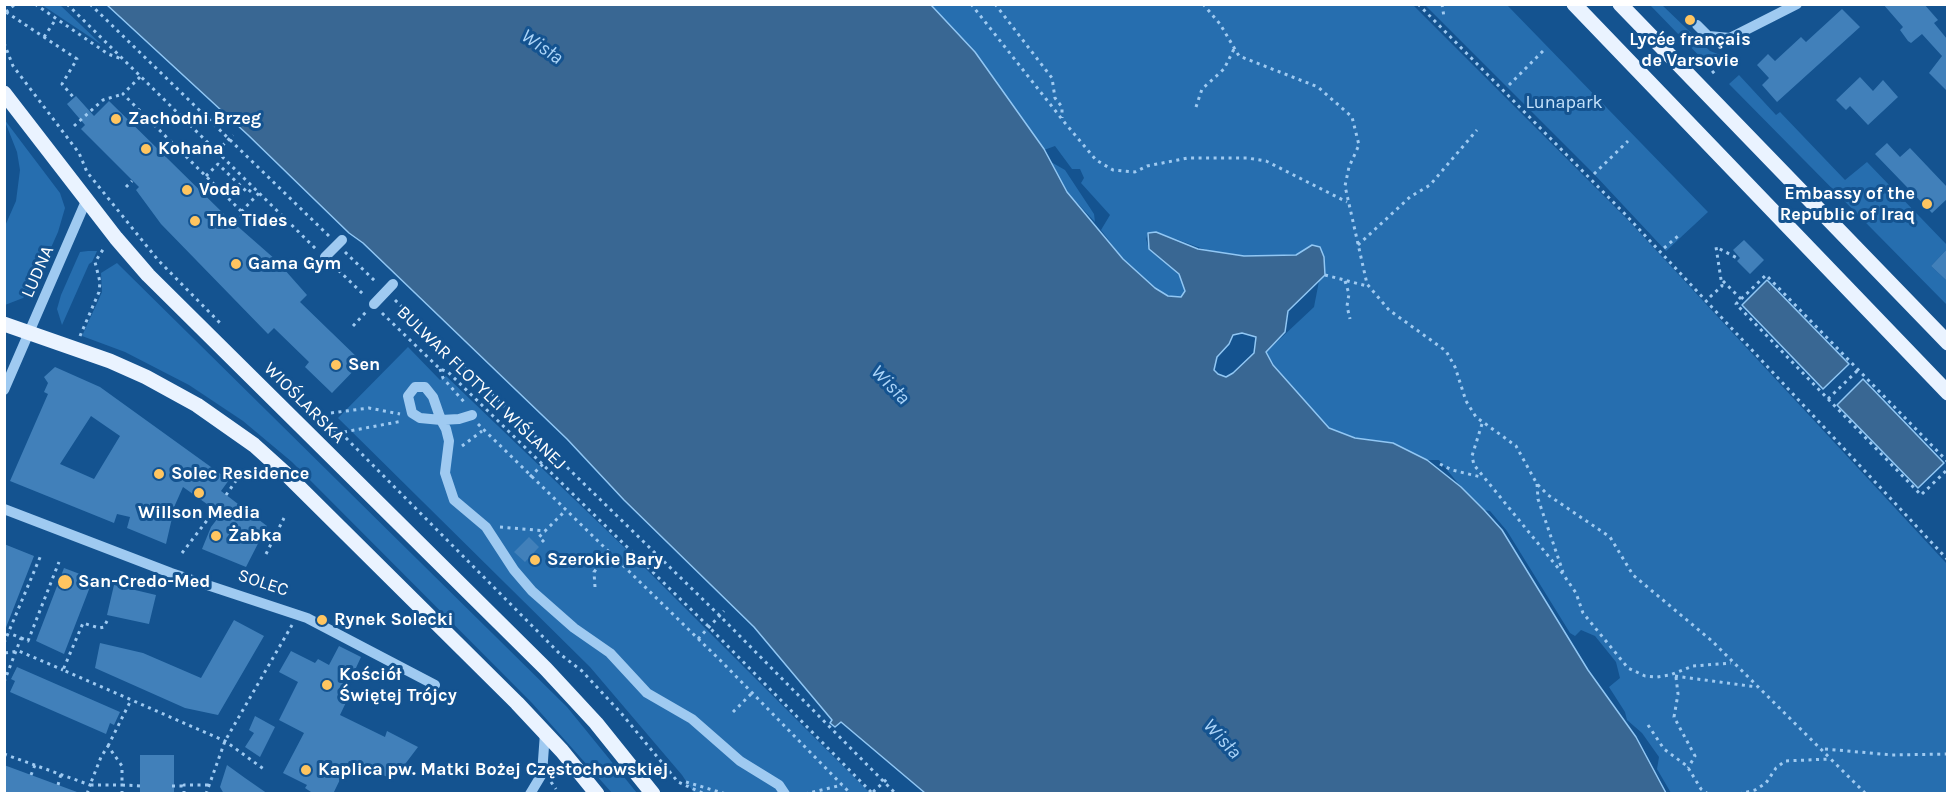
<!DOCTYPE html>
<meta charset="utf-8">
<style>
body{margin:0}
#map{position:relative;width:1952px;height:798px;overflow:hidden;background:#145390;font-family:Karla,sans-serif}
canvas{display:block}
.frame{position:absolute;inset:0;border:6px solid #fff;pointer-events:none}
</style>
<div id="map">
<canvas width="1952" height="798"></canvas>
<div class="frame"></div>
</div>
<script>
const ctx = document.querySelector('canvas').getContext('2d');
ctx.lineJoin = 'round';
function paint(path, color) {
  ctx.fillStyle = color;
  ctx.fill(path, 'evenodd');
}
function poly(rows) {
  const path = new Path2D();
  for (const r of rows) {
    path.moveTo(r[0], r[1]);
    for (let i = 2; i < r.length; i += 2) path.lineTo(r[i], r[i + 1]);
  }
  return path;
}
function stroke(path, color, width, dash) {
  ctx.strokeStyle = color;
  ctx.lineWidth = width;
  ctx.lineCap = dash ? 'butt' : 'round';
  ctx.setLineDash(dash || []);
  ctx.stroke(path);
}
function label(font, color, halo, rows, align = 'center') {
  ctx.font = font + ' Karla,sans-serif';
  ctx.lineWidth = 6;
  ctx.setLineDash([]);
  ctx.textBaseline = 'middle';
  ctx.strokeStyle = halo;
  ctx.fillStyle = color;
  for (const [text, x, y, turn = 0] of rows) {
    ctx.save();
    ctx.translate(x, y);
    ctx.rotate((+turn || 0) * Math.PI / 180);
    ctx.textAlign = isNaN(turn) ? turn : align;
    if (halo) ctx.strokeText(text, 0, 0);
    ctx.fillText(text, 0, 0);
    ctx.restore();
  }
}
paint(poly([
 [42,5,60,5,102,45],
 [931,5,1413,5,1629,221,1947,564,1947,793,1671,793,1657,769,1659,757,1642,733,1627,720,1625,712,1609,687,1620,678,1616,662,1595,636,1581,630,1575,636,1570,633,1507,531,1490,511,1484,510,1461,487,1439,460,1427,460,1393,443,1355,438,1329,428,1274,365,1266,352,1314,307,1319,281,1310,287,1156,232,1148,233,1146,239,1149,249,1179,274,1185,291,1182,297,1168,296,1155,288,1123,259,1101,230,1110,215,1081,183,1084,178,1080,169,1072,169,1055,146,1044,150,975,52],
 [1425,5,1507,5,1708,212,1666,251,1594,174],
 [1650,5,1662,5,1710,51,1723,56,1723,60,1713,68,1710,67],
 [1739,75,1776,115,1780,112,1845,180,1867,162,1947,245,1947,249,1931,266,1947,281,1947,305,1729,84],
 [4,119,60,193,65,208,58,232,33,288,23,298,5,305,5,226,16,201,20,170,17,152],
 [1051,162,1065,170,1094,214,1095,222,1067,192],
 [88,251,97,251,92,262,89,264,62,325,57,309,61,295,80,252],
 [117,263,567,707,637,793,612,793,532,703,292,462,243,421,189,385,125,352,82,336,102,292,101,273],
 [408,347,440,380,446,376,625,548,870,793,694,793,682,775,590,667,338,418]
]), '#266eaf');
const water = poly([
 [107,5,931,5,975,52,1044,149,1067,192,1123,259,1155,288,1168,296,1181,297,1185,291,1179,274,1149,249,1148,233,1156,232,1198,249,1244,256,1296,255,1312,245,1320,247,1324,257,1325,275,1288,311,1285,332,1266,352,1273,365,1329,428,1355,438,1393,443,1427,460,1461,487,1484,510,1502,530,1588,670,1636,737,1666,793,925,793,841,722,835,727,830,723,832,720,754,627,624,500,567,439,363,243,349,233,248,135,107,5],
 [1242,333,1256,337,1254,353,1233,373,1226,377,1218,374,1214,370,1217,357,1229,344,1233,335,1242,333],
 [1767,280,1849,364,1823,389,1742,305,1767,280],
 [1863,379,1944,463,1918,488,1837,405,1863,379]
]);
paint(water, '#396793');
stroke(water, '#91c7f4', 1.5);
paint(poly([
 [1883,4,1924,4,1938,20,1934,23,1947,39,1947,91,1929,73,1942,56,1922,34,1911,43,1908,41,1900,30,1903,27],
 [1842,9,1860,27,1777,102,1762,85,1769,78,1757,65,1768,54,1775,61,1801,37,1806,42],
 [1860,77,1873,91,1883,80,1898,97,1868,125,1850,106,1846,110,1836,100],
 [76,96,94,116,109,101,227,217,276,260,307,295,300,302,362,362,332,393,305,367,309,362,274,328,268,334,161,224,136,190,139,187,81,129,85,125,67,104],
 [1887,143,1900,157,1910,148,1947,187,1947,199,1932,213,1875,154],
 [1744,240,1764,260,1750,274,1737,261,1740,258,1733,250],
 [1947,249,1947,281,1931,266],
 [55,367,100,387,229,480,221,491,267,526,246,567,202,549,211,527,221,514,183,487,175,505,166,544,127,528,130,517,117,514,114,523,10,481,48,394,44,392,48,383,44,377],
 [91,416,120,436,94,479,60,464],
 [529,537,539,547,525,562,514,552],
 [4,544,34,556,5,630,4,630],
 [64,568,93,579,64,654,36,641],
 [114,585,156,595,149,624,107,615],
 [234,620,264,636,218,715,185,708,95,668,100,643,143,653,201,678],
 [339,646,361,657,343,696,350,694,340,715,385,737,387,731,418,747,393,780,360,763,349,761,333,794,314,794,305,788,307,785,283,773,304,733,279,720,298,682,279,672,291,651,315,663,318,659,329,665],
 [17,667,120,712,114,725,110,723,106,734,10,692,15,681,11,679],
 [255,716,275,727,260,757,245,747,254,733,249,730],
 [140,755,174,755,174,794,140,794],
 [4,765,77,792,77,794,4,794],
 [227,765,245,778,268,794,224,794,220,787]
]), '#4180ba');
stroke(poly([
 [35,4,108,54,122,59],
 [67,4,317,250],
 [90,4,330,237],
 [971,4,1065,123,1096,160,1113,170,1135,172,1147,166,1188,158,1247,158,1266,161,1347,202],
 [995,4,1052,78,1055,98,1062,107,1062,118],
 [1203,4,1220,24,1239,56,1318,87,1352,117,1359,145,1349,167,1345,186,1367,284,1389,310,1446,351,1455,367,1466,401,1476,417,1516,446,1537,484,1548,495,1610,537,1633,575,1712,641,1866,794],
 [1418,4,1624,213,1948,560],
 [1442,4,1444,17],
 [6,12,77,59,62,84,74,98],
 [6,12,15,4],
 [44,37,56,19],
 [4,43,13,66,79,153,87,172,158,260,222,325],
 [1712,73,1726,61],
 [140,77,123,94,241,211],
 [1509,85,1544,50],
 [1196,107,1202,89,1224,69,1234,49],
 [74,126,103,100,123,94],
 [161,151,171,141],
 [217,151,233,135],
 [1594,174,1628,141],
 [206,176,218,164,248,193,253,187],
 [126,187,132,181],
 [242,217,239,214,259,193],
 [1358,245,1410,197,1430,185,1477,130],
 [1664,248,1678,236],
 [345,252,377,283],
 [333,265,364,295],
 [1325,275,1367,286],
 [1345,281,1349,294,1347,306,1350,319],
 [1723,281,1741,299],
 [1710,297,1722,286,1716,247,1739,259],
 [395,300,720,616,896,794],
 [382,313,440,369,448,372,709,627,873,794],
 [353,326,366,312],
 [80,336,99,292,100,282,95,262,104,248],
 [440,369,443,378,465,403],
 [1828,399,1858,370],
 [331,413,369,408,400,414],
 [320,423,343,435,560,654,582,671,621,713,678,782,705,794],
 [478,424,723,663,851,794],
 [1482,424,1472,456,1474,465,1563,574,1576,593,1583,613,1628,668,1645,676,1657,677,1670,675,1693,666,1731,663],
 [344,432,403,421],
 [462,446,482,431],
 [1948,462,1766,275,1736,304,1921,495,1948,469],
 [1440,464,1452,470,1481,477],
 [530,477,557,450],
 [1537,484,1538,499,1563,572],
 [226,495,238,478],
 [500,527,546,531],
 [544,542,539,537,565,511],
 [182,553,215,510],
 [266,554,284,518],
 [595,587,594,572,609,553],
 [107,621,104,627,99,628,83,623,63,670,225,741,265,770],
 [21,638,28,641,59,562],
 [698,639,724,611],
 [4,643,41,555],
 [5,653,19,651,63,670],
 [1675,676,1757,687],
 [1676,677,1678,694,1674,717,1695,756,1688,768],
 [4,682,21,638,9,633],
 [733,712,752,693],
 [1648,725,1664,749,1687,766,1701,789,1708,794],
 [108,746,131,700],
 [1825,749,1892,755,1948,754],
 [4,754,90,785,87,794],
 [31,775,35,765],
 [551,782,556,789],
 [686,782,726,794],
 [58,785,61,774],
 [172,786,184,786],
 [873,792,887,779],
 [122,794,122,785,90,785,101,757,108,746,122,766,122,785,142,786],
 [184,794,184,785,209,785],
 [206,794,225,741,292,625],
 [805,794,842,785],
 [1739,794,1755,790,1766,783,1776,768,1785,761,1830,759]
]), '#9fcaf1', 3, [3, 4.5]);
stroke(poly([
 [1697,25,1708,36,1730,38,1797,4],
 [325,257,342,240],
 [374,304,393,284],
 [4,390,86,201],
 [472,415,459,419,441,420,433,397,425,387,415,387,408,396,412,413,420,418,441,420,446,429,449,441,445,473,454,500,486,527,514,570,532,591,574,628,610,653,647,693,692,719,740,761,779,785,785,794],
 [4,509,171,573,307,618,435,685],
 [530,794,542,774,545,733]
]), '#9fcaf1', 10);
stroke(poly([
 [1574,4,1948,393],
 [1620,4,1948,343],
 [4,93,116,238,148,275,546,669,596,723,653,794],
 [4,324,110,361,146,377,197,405,254,445,285,473,517,703,562,751,597,794]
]), '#eaf3ff', 15);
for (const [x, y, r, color] of [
 [1690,20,6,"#ffc560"],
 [116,119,6,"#ffc560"],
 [146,149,6,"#ffc560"],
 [187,190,6,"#ffc560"],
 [1927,204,6,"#ffc560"],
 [195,221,6,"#ffc560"],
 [236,264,6,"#ffc560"],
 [336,365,6,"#ffc560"],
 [159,474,6,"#ffc560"],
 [199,493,6,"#ffc560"],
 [216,536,6,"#ffc560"],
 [535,560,6,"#ffc560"],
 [65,582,8,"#ffc560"],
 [322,620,6,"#ffc560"],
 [327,685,6,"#ffc560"],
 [306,770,6,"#ffc560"]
]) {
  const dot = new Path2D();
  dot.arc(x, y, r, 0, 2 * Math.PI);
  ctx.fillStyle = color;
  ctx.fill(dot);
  stroke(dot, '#145390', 2);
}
label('bold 18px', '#fff', '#145390', [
 ["Lycée français",1690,40,"center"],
 ["de Varsovie",1690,61,"center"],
 ["Zachodni Brzeg",128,119],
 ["Kohana",158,149],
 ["Voda",199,190],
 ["Embassy of the",1915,194,"right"],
 ["Republic of Iraq",1915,215,"right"],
 ["The Tides",207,221],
 ["Gama Gym",248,264],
 ["Sen",348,365],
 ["Solec Residence",171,474],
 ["Willson Media",199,513,"center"],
 ["Żabka",228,536],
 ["Szerokie Bary",547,560],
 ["San-Credo-Med",78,582],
 ["Rynek Solecki",334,620],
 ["Kościół",339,675],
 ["Świętej Trójcy",339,696],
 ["Kaplica pw. Matki Bożej Częstochowskiej",318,770]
], 'left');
label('18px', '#c6e3fc', '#145390', [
 ["Lunapark",1564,103]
]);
label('18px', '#fff', '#145390', [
 ["LUDNA",38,272,-66],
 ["BULWAR FLOTYLLI WIŚLANEJ",481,388,44],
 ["WIOŚLARSKA",304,403,45],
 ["SOLEC",263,583,18]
]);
label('italic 20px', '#abd4f8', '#145390', [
 ["Wisła",542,47,35],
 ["Wisła",890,385,46],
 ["Wisła",1222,739,48]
]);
</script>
